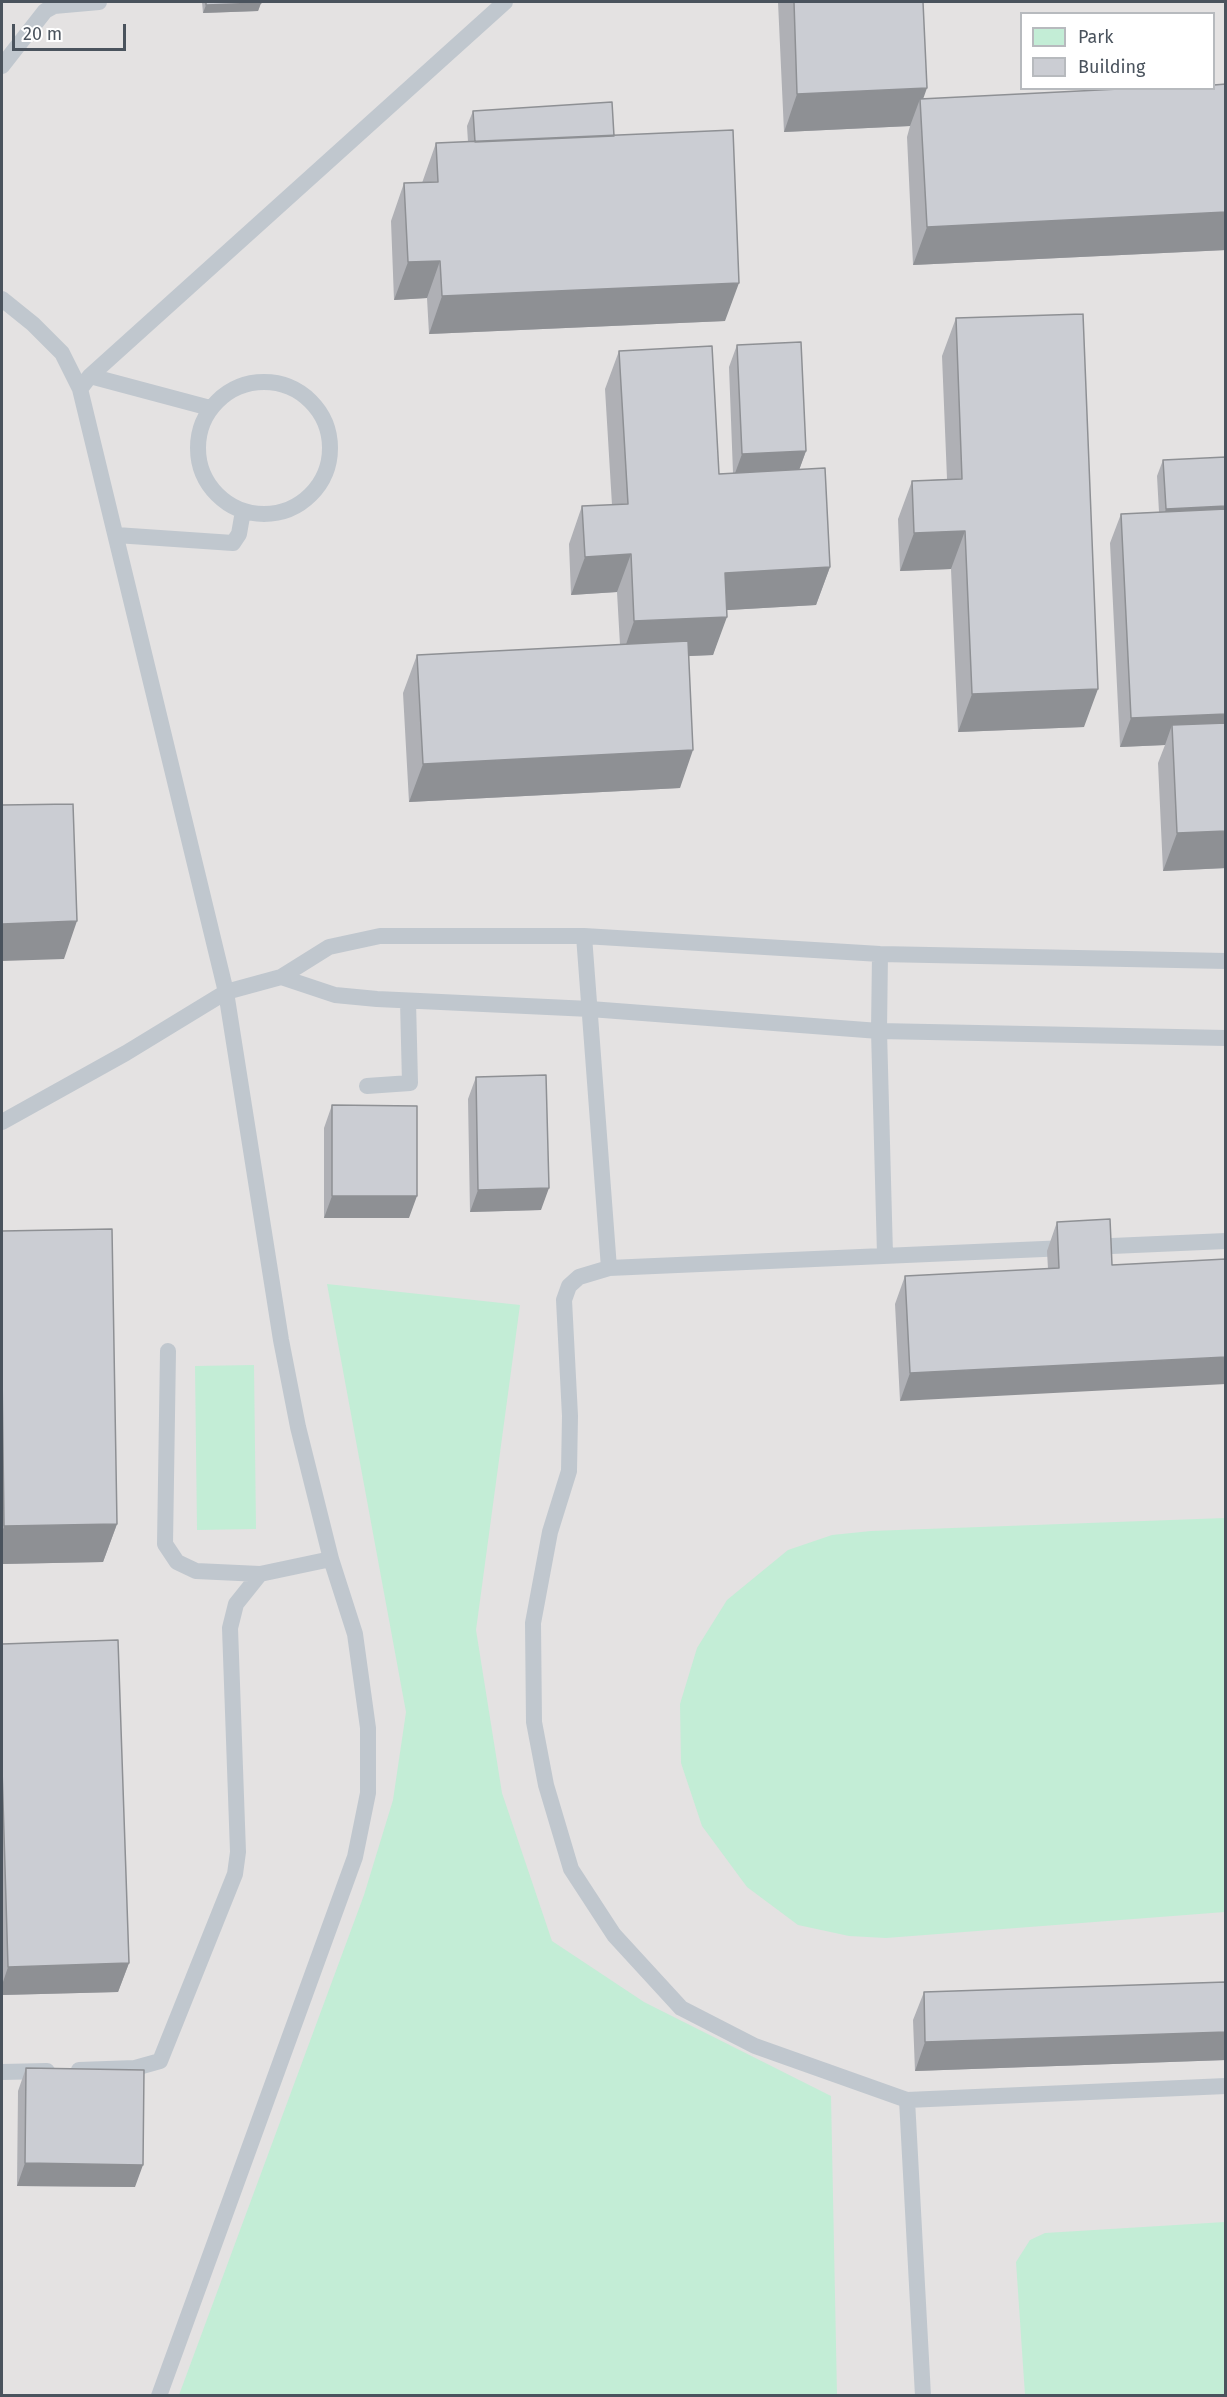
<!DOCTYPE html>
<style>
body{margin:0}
#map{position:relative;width:1227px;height:2397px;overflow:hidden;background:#f3f1f1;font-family:"Fira Sans",sans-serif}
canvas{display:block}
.frame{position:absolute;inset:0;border:3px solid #4a535d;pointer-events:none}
.legend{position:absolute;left:1020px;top:12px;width:195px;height:78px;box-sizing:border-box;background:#fff;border:2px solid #b7babe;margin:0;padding:8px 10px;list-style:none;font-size:18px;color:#4a535d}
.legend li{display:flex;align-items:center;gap:12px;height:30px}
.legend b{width:30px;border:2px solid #b7babe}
.scale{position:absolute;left:12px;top:24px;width:114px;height:27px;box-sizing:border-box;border:3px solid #4a535d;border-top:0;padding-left:8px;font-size:18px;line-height:21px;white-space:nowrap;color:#4a535d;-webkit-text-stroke:4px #fff;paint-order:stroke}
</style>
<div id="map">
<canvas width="1227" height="2397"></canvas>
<div class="frame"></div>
<ul class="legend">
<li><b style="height:16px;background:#c3edd6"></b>Park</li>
<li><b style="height:16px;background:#cbcdd3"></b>Building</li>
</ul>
<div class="scale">20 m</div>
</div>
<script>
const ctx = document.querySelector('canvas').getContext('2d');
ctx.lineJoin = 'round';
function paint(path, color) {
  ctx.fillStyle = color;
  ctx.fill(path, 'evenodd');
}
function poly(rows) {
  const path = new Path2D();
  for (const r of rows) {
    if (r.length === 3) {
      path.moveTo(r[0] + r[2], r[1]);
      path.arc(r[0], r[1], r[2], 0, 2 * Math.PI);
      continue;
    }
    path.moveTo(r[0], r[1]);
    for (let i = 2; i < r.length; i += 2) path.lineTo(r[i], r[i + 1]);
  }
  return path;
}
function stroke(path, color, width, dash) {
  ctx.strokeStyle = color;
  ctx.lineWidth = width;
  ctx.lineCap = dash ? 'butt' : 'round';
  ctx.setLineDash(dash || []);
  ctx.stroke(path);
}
paint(poly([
 [2,2,1225,2,1225,2395,2,2395],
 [1022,14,1214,14,1214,88,1022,88]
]), '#e4e2e2');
paint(poly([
 [327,1284,520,1305,476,1630,502,1793,552,1941,644,2002,831,2096,837,2395,179,2395,364,1895,393,1800,406,1712],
 [254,1365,256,1529,197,1530,195,1366],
 [1225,1518,1225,1912,886,1938,849,1936,798,1925,747,1887,702,1826,681,1763,680,1704,697,1648,727,1600,788,1550,832,1535,871,1531],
 [1225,2222,1225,2395,1025,2395,1016,2262,1030,2240,1045,2233]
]), '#c3edd6');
stroke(poly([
 [2,66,45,11,54,6,99,2],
 [2,299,33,324,62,353,80,389,226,992,281,1340,298,1427,331,1559,355,1634,368,1728,368,1793,355,1857,159,2396],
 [90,376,210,408],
 [264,448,66],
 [80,389,90,376,505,2],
 [116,535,233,543,239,534,243,511],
 [584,936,609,1268],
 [880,954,879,1031,885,1255],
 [281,977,335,995,377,999,590,1009,879,1031,1226,1038],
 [367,1086,410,1083,408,1001],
 [2,1122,126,1053,226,992,281,977,329,947,380,936,584,936,880,954,1226,961],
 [1226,1241,609,1268,579,1277,569,1286,564,1300,570,1416,569,1471,550,1532,533,1623,534,1722,546,1785,571,1869,614,1935,681,2008,755,2046,907,2100,1226,2086],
 [168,1351,165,1544,177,1562,196,1571,260,1574],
 [79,2070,135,2068,160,2061,235,1874,238,1852,230,1628,236,1604,260,1574,331,1559],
 [2,2072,47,2071],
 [907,2100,923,2396]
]), '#c0c7ce', 16);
paint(poly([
 [202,2,261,2,261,3,258,11,203,13],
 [778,2,923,2,923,99,1226,84,1226,250,913,265,907,137,910,126,784,132],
 [473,111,614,136,725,321,429,334,427,298,394,300,391,221,404,183,422,183,436,143,468,142,467,126],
 [956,318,1084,727,958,732,951,569,900,571,898,519,912,481,947,479,942,356],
 [737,345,806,451,799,470,830,567,816,605,727,610,713,655,688,656,680,788,409,802,403,693,417,655,620,645,617,592,571,595,569,544,582,506,612,505,605,389,619,351,719,474,733,473,729,367],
 [1163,460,1226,868,1163,871,1158,763,1165,745,1120,747,1110,543,1121,514,1159,512,1157,476],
 [476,1077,541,1210,470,1212,468,1099],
 [332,1105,409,1218,324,1218,324,1128],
 [1057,1222,1112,1265,900,1401,895,1304,905,1276,1048,1269,1047,1251],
 [2,1231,117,1524,103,1562,2,1564],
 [2,1644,129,1963,118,1992,2,1995],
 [1226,1982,1226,2060,915,2071,913,2020,924,1992],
 [26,2068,135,2187,17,2186,18,2091]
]), '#afb0b5');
paint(poly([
 [261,3,258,11,203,13,206,5],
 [927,88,921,105,920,99,910,126,784,132,797,94],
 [1226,212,1226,250,913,265,927,227],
 [440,261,427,298,394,300,408,262],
 [739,283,725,321,429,334,442,296],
 [806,451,798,473,734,476,742,454],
 [1226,506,1226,521,1160,524,1166,509],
 [965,531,951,569,900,571,914,533],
 [631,554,617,592,571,595,585,557],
 [830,567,816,605,711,611,725,573],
 [727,617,713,655,621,659,634,621],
 [1098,689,1084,727,958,732,972,694],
 [1226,714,1226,741,1172,725,1165,745,1120,747,1131,718],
 [693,750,680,788,409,802,423,764],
 [1226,831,1226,868,1163,871,1177,833],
 [77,921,64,959,2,961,2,924],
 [549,1188,541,1210,470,1212,478,1190],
 [332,1196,417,1196,409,1218,324,1218],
 [1226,1357,1226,1384,900,1401,910,1373],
 [117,1524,103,1562,2,1564,2,1533,4,1526],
 [129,1963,118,1992,2,1995,2,1985,8,1967],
 [1226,2032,1226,2060,915,2071,925,2042],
 [25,2163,143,2165,135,2187,17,2186]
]), '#8e9094');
const building = poly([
 [206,2,261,2,261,3,206,5,206,2],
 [794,2,923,2,927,88,797,94,794,2],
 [1226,84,1226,212,927,227,920,99,1139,88,1214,88,1214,85,1226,84],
 [612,102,614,136,475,142,473,111,612,102],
 [733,130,739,283,442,296,440,261,408,262,404,183,438,182,436,143,733,130],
 [1083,314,1098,689,972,694,965,531,914,533,912,481,962,479,956,318,1083,314],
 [801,342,806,451,742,454,737,345,801,342],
 [712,346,719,474,825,468,830,567,725,573,727,617,634,621,631,554,585,557,582,506,628,504,619,351,712,346],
 [1226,457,1226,506,1166,509,1163,460,1226,457],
 [1226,509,1226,714,1131,718,1121,514,1226,509],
 [688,641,693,750,423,764,417,655,688,641],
 [1226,723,1226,831,1177,833,1172,725,1226,723],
 [73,804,77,921,2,924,2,805,73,804],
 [546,1075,549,1188,478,1190,476,1077,546,1075],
 [332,1105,417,1106,417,1196,332,1196,332,1105],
 [1110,1219,1112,1265,1226,1259,1226,1357,910,1373,905,1276,1059,1268,1057,1222,1110,1219],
 [112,1229,117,1524,4,1526,2,1370,2,1231,112,1229],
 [118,1640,129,1963,8,1967,2,1768,2,1644,118,1640],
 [1226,1982,1226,2032,925,2042,924,1992,1226,1982],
 [26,2068,144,2070,143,2165,25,2163,26,2068]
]);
paint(building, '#cbcdd3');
stroke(building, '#8e9094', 1.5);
</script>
